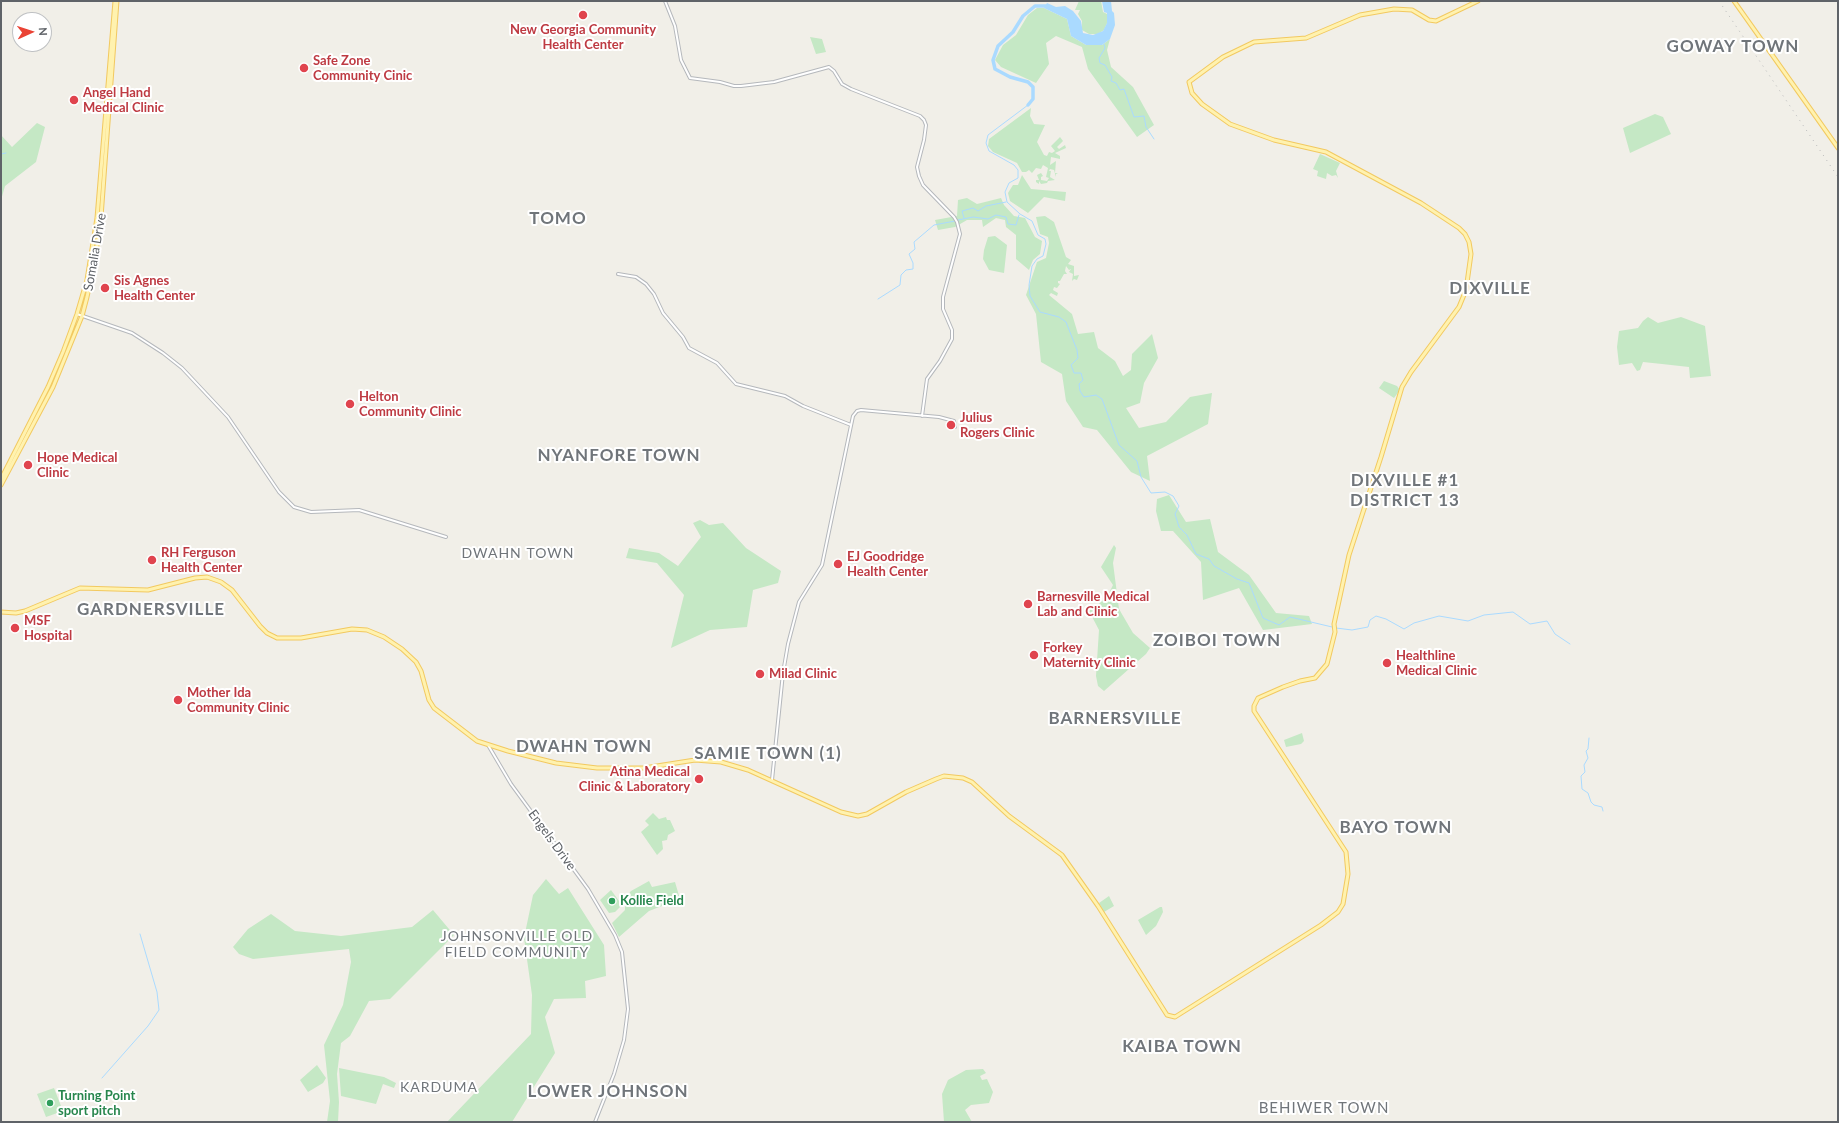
<!DOCTYPE html>
<style>
body{margin:0}
#map{position:relative;width:1839px;height:1123px;overflow:hidden;background:#f1efe8;font-family:Lato,sans-serif}
canvas{display:block}
.frame{position:absolute;inset:0;border:2px solid #5f6368;pointer-events:none}
.north{position:absolute;left:12px;top:12px;width:40px;height:40px;box-sizing:border-box;background:#fff;border:1px solid #bfc1c3;border-radius:50%;rotate:87deg;font-size:11px;font-weight:700;line-height:16px;text-align:center;color:#5f6368}
.north::after{content:'';display:block;margin:auto;width:14px;height:18px;background:#ea4335;clip-path:polygon(50% 0,100% 100%,50% 72%,0 100%)}
</style>
<div id="map">
<canvas width="1839" height="1123"></canvas>
<div class="frame"></div>
<div class="north">N</div>
</div>
<script>
const ctx = document.querySelector('canvas').getContext('2d');
ctx.lineJoin = 'round';
function paint(path, color) {
  ctx.fillStyle = color;
  ctx.fill(path, 'evenodd');
}
function poly(rows) {
  const path = new Path2D();
  for (const r of rows) {
    path.moveTo(r[0], r[1]);
    for (let i = 2; i < r.length; i += 2) path.lineTo(r[i], r[i + 1]);
  }
  return path;
}
function stroke(path, color, width, dash) {
  ctx.strokeStyle = color;
  ctx.lineWidth = width;
  ctx.lineCap = dash ? 'butt' : 'round';
  ctx.setLineDash(dash || []);
  ctx.stroke(path);
}
function label(font, color, halo, rows, align = 'center') {
  ctx.font = font + ' Lato,sans-serif';
  ctx.lineWidth = 4;
  ctx.setLineDash([]);
  ctx.textBaseline = 'middle';
  ctx.strokeStyle = halo;
  ctx.fillStyle = color;
  for (const [text, x, y, turn = 0] of rows) {
    ctx.save();
    ctx.translate(x, y);
    ctx.rotate((+turn || 0) * Math.PI / 180);
    ctx.textAlign = isNaN(turn) ? turn : align;
    if (halo) ctx.strokeText(text, 0, 0);
    ctx.fillText(text, 0, 0);
    ctx.restore();
  }
}
paint(poly([
 [1079,1,1101,1,1103,12,1107,14,1108,21,1104,30,1098,34,1089,34,1082,30,1082,21,1078,14,1080,10,1075,10],
 [1037,8,1044,8,1067,19,1071,36,1086,45,1102,45,1110,39,1107,50,1111,67,1133,87,1154,125,1137,137,1088,69,1082,47,1056,36,1046,43,1049,64,1036,83,1001,67,995,60,1003,45,1016,35,1028,15],
 [810,37,822,39,826,52,816,54],
 [1031,108,1030,116,1034,124,1045,125,1037,142,1044,155,1047,156,1049,152,1052,153,1055,151,1051,146,1060,137,1063,141,1057,147,1059,149,1065,145,1066,148,1055,153,1060,156,1060,159,1051,157,1050,165,1056,161,1055,173,1058,173,1056,174,1056,177,1054,170,1050,169,1049,171,1051,171,1050,177,1055,180,1048,181,1047,183,1041,184,1039,181,1039,184,1036,182,1036,180,1039,180,1037,175,1041,173,1043,176,1041,177,1041,180,1047,181,1049,178,1046,177,1048,168,1043,165,1041,169,1036,168,1032,173,1029,170,1026,172,1022,172,1017,163,993,152,988,146,989,139],
 [1655,114,1663,117,1671,134,1630,153,1623,128],
 [37,123,45,127,36,162,5,186,1,200,1,135,12,147],
 [1320,154,1340,163,1336,171,1338,178,1336,175,1332,176,1327,173,1326,179,1317,176,1318,171,1313,169],
 [1022,175,1031,189,1066,192,1065,201,1044,197,1028,213,1010,201,1008,193,1013,185,1018,185],
 [967,198,977,204,1001,198,1004,205,1014,216,1025,218,1035,237,1042,241,1040,254,1033,260,1029,270,1016,259,1016,235,1006,227,1005,220,996,218,983,227,982,220,967,220,955,227,938,230,935,220,957,216,958,200],
 [1045,216,1054,222,1066,257,1071,260,1068,264,1074,266,1074,276,1079,275,1077,280,1074,279,1072,281,1073,274,1069,272,1071,269,1069,270,1066,266,1065,271,1067,274,1064,274,1060,281,1058,281,1058,283,1060,284,1057,288,1054,287,1053,290,1058,293,1057,296,1051,293,1049,295,1072,314,1078,334,1094,332,1098,348,1115,361,1123,376,1131,370,1132,354,1152,334,1158,358,1144,383,1140,403,1126,408,1139,428,1166,422,1190,397,1212,393,1208,424,1147,456,1150,481,1131,472,1097,430,1083,427,1066,401,1062,374,1041,362,1036,314,1026,295,1037,262,1046,258,1049,243,1048,237,1040,234,1036,217],
 [995,236,1007,245,1004,273,989,270,983,259,984,250,988,237],
 [1648,317,1658,323,1681,317,1705,326,1711,376,1690,378,1689,367,1662,364,1643,362,1640,370,1637,371,1632,363,1619,365,1617,347,1619,331,1638,328,1643,321],
 [1384,381,1397,386,1400,390,1394,398,1379,388],
 [1169,495,1186,522,1210,519,1218,552,1249,575,1276,613,1309,616,1312,624,1263,630,1239,588,1203,600,1201,562,1173,531,1161,531,1156,511,1157,499],
 [700,520,709,525,723,523,746,548,781,571,778,583,753,590,747,627,710,630,671,648,684,595,657,563,626,558,629,548,659,553,678,566,701,537,693,523],
 [1114,545,1116,548,1113,563,1119,609,1133,633,1150,648,1146,654,1104,691,1098,686,1096,676,1099,630,1089,611,1100,603,1109,593,1113,585,1101,567],
 [1302,733,1304,741,1301,744,1286,747,1284,740],
 [653,813,659,819,666,817,667,820,670,820,675,831,668,835,667,840,662,841,663,849,657,855,641,832,649,825,645,821],
 [546,879,559,894,568,888,604,945,606,976,585,981,586,998,554,999,545,1017,555,1053,512,1122,447,1122,531,1034,532,995,524,938,533,895],
 [649,881,652,887,675,882,680,899,649,911,619,937,612,923,625,910,625,898,631,891],
 [611,890,622,905,615,912,609,913,600,900],
 [1109,896,1114,906,1104,912,1099,903],
 [1160,907,1162,907,1163,912,1156,926,1146,935,1138,920],
 [433,910,454,935,390,999,369,1001,350,1036,341,1043,337,1074,339,1102,338,1122,327,1122,330,1101,324,1045,343,1005,351,962,349,949,253,959,239,954,233,947,248,929,271,914,295,931,341,936,412,927],
 [317,1065,326,1078,323,1083,308,1092,300,1080],
 [339,1068,384,1077,396,1083,394,1088,383,1084,376,1104,341,1096],
 [983,1069,986,1073,980,1076,982,1080,987,1079,993,1092,989,1103,971,1105,965,1110,972,1122,944,1122,942,1094,948,1080,966,1070],
 [54,1088,63,1111,46,1117,37,1094]
]), '#c5e8c5');
paint(poly([
 [1102,1,1111,1,1112,11,1114,13,1115,25,1110,39,1102,45,1086,45,1071,36,1067,19,1044,8,1047,3,1056,7,1065,6,1073,11,1081,21,1083,33,1093,35,1103,31,1107,23,1107,13,1104,12]
]), '#aadaff');
stroke(poly([
 [1104,44,1105,48,1099,58,1100,63,1105,65,1112,77,1111,81,1116,83,1120,90,1124,89,1134,117,1144,116,1146,127,1154,139],
 [1028,105,988,135,986,143,989,151,1014,165,1018,170,1018,178,1009,183,1005,192,1007,202,1020,214,1032,221,1038,235,1045,239,1046,244,1043,256,1037,259,1032,266,1029,285,1030,296,1040,312,1059,317,1066,322,1077,350,1078,358,1071,365,1074,373,1081,373,1083,380,1079,384,1080,391,1084,397,1096,395,1102,399,1119,445,1137,461,1141,477,1151,493,1165,492,1173,496,1179,506,1175,514,1179,527,1187,535,1196,554,1209,559,1214,566,1237,579,1249,583,1263,618,1279,625,1290,617,1332,627],
 [1,154,6,153],
 [964,218,962,211,973,208,978,211,986,206,1006,202],
 [958,220,973,217,988,219,996,215,1006,217,1008,224,1016,225,1019,215],
 [878,299,900,285,901,275,906,270,913,269,913,263,909,254,915,249,914,242,934,225,955,221],
 [1336,628,1352,630,1368,627,1370,620,1376,616,1386,619,1404,629,1414,623,1439,616,1468,621,1484,615,1513,612,1530,624,1547,621,1555,634,1570,644],
 [1589,738,1588,749,1586,751,1588,758,1584,765,1585,772,1581,776,1582,789,1588,793,1591,802,1594,805,1602,807,1603,811],
 [102,1078,148,1026,159,1010,157,992,140,934]
]), '#aadaff', 1);
stroke(poly([
 [1028,105,1033,99,1033,87,1028,82,1010,77,995,69,993,60,998,46,1013,32,1023,16,1035,6,1048,6]
]), '#aadaff', 3.5);
const minor = poly([
 [665,1,675,26,681,60,690,78,720,82,734,86,741,86,774,82,829,67,834,71,842,84,851,89,920,116,924,120,926,125,924,140,917,167,919,176,923,185,954,217,957,222,960,234,943,297,943,309,952,330,952,339,940,361,927,379,922,416],
 [618,274,636,277,646,284,654,294,663,313,683,337,689,348,717,363,736,384,785,396,803,406,851,425],
 [77,314,132,333,163,353,182,368,228,417,279,492,294,507,311,512,359,510,446,537],
 [488,745,511,784,588,889,615,935,622,952,628,1009,624,1040,614,1074,595,1122],
 [772,780,783,673,788,644,799,602,822,565,853,416,857,411,861,410,939,417,954,421,955,427]
]);
const major = poly([
 [1734,1,1838,148],
 [1,479,48,387,63,352,77,314,87,280,97,218,115,1],
 [1,485,53,387,82,316,87,297,95,260,101,217,117,1],
 [1,612,16,613,25,611,80,588,148,590,195,578,207,577,221,582,232,590,260,626,267,633,277,638,301,638,352,629,367,630,384,637,402,649,416,662,421,671,429,700,434,708,477,741,508,751,556,763,597,768,644,768,695,760,721,762,748,770,841,812,858,816,867,814,906,792,936,779,944,776,963,778,972,782,1009,816,1062,855,1098,906,1167,1015,1175,1017,1321,925,1338,912,1343,904,1348,874,1346,852,1254,711,1254,706,1258,698,1283,687,1300,681,1315,678,1327,664,1335,632,1334,624,1349,555,1381,457,1402,387,1411,372,1459,307,1466,290,1471,254,1469,242,1465,234,1459,228,1421,203,1326,152,1274,140,1230,124,1202,104,1192,93,1189,82,1223,57,1254,42,1306,38,1360,15,1394,9,1412,10,1429,20,1436,21,1478,1]
]);
stroke(minor, '#b5b8bc', 4);
stroke(major, '#f2c960', 5);
stroke(minor, '#fff', 2);
stroke(major, '#fff2af', 3);
stroke(poly([
 [1719,1,1838,177]
]), '#b6b7b8', 1, [1, 5]);
for (const [x, y, r, color] of [
 [583,15,5,"#e0444e"],
 [304,68,5,"#e0444e"],
 [74,100,5,"#e0444e"],
 [105,288,5,"#e0444e"],
 [350,404,5,"#e0444e"],
 [951,425,5,"#e0444e"],
 [28,465,5,"#e0444e"],
 [152,560,5,"#e0444e"],
 [838,564,5,"#e0444e"],
 [1028,604,5,"#e0444e"],
 [15,628,5,"#e0444e"],
 [1034,655,5,"#e0444e"],
 [1387,663,5,"#e0444e"],
 [760,674,5,"#e0444e"],
 [178,700,5,"#e0444e"],
 [699,779,5,"#e0444e"],
 [612,901,4,"#2e9e5b"],
 [50,1103,4,"#2e9e5b"]
]) {
  const dot = new Path2D();
  dot.arc(x, y, r, 0, 2 * Math.PI);
  ctx.fillStyle = color;
  ctx.fill(dot);
  stroke(dot, '#fff', 1.5);
}
label('bold 13px', '#be3a42', '#fff', [
 ["New Georgia Community",583,30,"center"],
 ["Health Center",583,45,"center"],
 ["Safe Zone",313,61],
 ["Community Cinic",313,76],
 ["Angel Hand",83,93],
 ["Medical Clinic",83,108],
 ["Sis Agnes",114,281],
 ["Health Center",114,296],
 ["Helton",359,397],
 ["Community Clinic",359,412],
 ["Julius",960,418],
 ["Rogers Clinic",960,433],
 ["Hope Medical",37,458],
 ["Clinic",37,473],
 ["RH Ferguson",161,553],
 ["Health Center",161,568],
 ["EJ Goodridge",847,557],
 ["Health Center",847,572],
 ["Barnesville Medical",1037,597],
 ["Lab and Clinic",1037,612],
 ["MSF",24,621],
 ["Hospital",24,636],
 ["Forkey",1043,648],
 ["Maternity Clinic",1043,663],
 ["Healthline",1396,656],
 ["Medical Clinic",1396,671],
 ["Milad Clinic",769,674],
 ["Mother Ida",187,693],
 ["Community Clinic",187,708],
 ["Atina Medical",690,772,"right"],
 ["Clinic & Laboratory",690,787,"right"]
], 'left');
label('13px', '#5f6368', '#fff', [
 ["Somalia Drive",95,252,-80],
 ["Engels Drive",552,840,54]
]);
label('bold 13px', '#27864d', '#fff', [
 ["Kollie Field",620,901],
 ["Turning Point",58,1096],
 ["sport pitch",58,1111]
], 'left');
ctx.letterSpacing = '1px';
label('14px', '#70757a', '#fff', [
 ["DWAHN TOWN",518,553],
 ["JOHNSONVILLE OLD",517,936],
 ["FIELD COMMUNITY",517,952],
 ["KARDUMA",439,1087]
]);
ctx.letterSpacing = '0px';
ctx.letterSpacing = '1px';
label('15px', '#70757a', '#fff', [
 ["BEHIWER TOWN",1324,1108]
]);
ctx.letterSpacing = '0px';
ctx.letterSpacing = '1px';
label('bold 17px', '#70757a', '#fff', [
 ["GOWAY TOWN",1733,47],
 ["TOMO",558,219],
 ["DIXVILLE",1490,289],
 ["NYANFORE TOWN",619,456],
 ["DIXVILLE #1",1405,481],
 ["DISTRICT 13",1405,501],
 ["GARDNERSVILLE",151,610],
 ["ZOIBOI TOWN",1217,641],
 ["BARNERSVILLE",1115,719],
 ["DWAHN TOWN",584,747],
 ["SAMIE TOWN (1)",768,754],
 ["BAYO TOWN",1396,828],
 ["KAIBA TOWN",1182,1047],
 ["LOWER JOHNSON",608,1092]
]);
ctx.letterSpacing = '0px';
</script>
